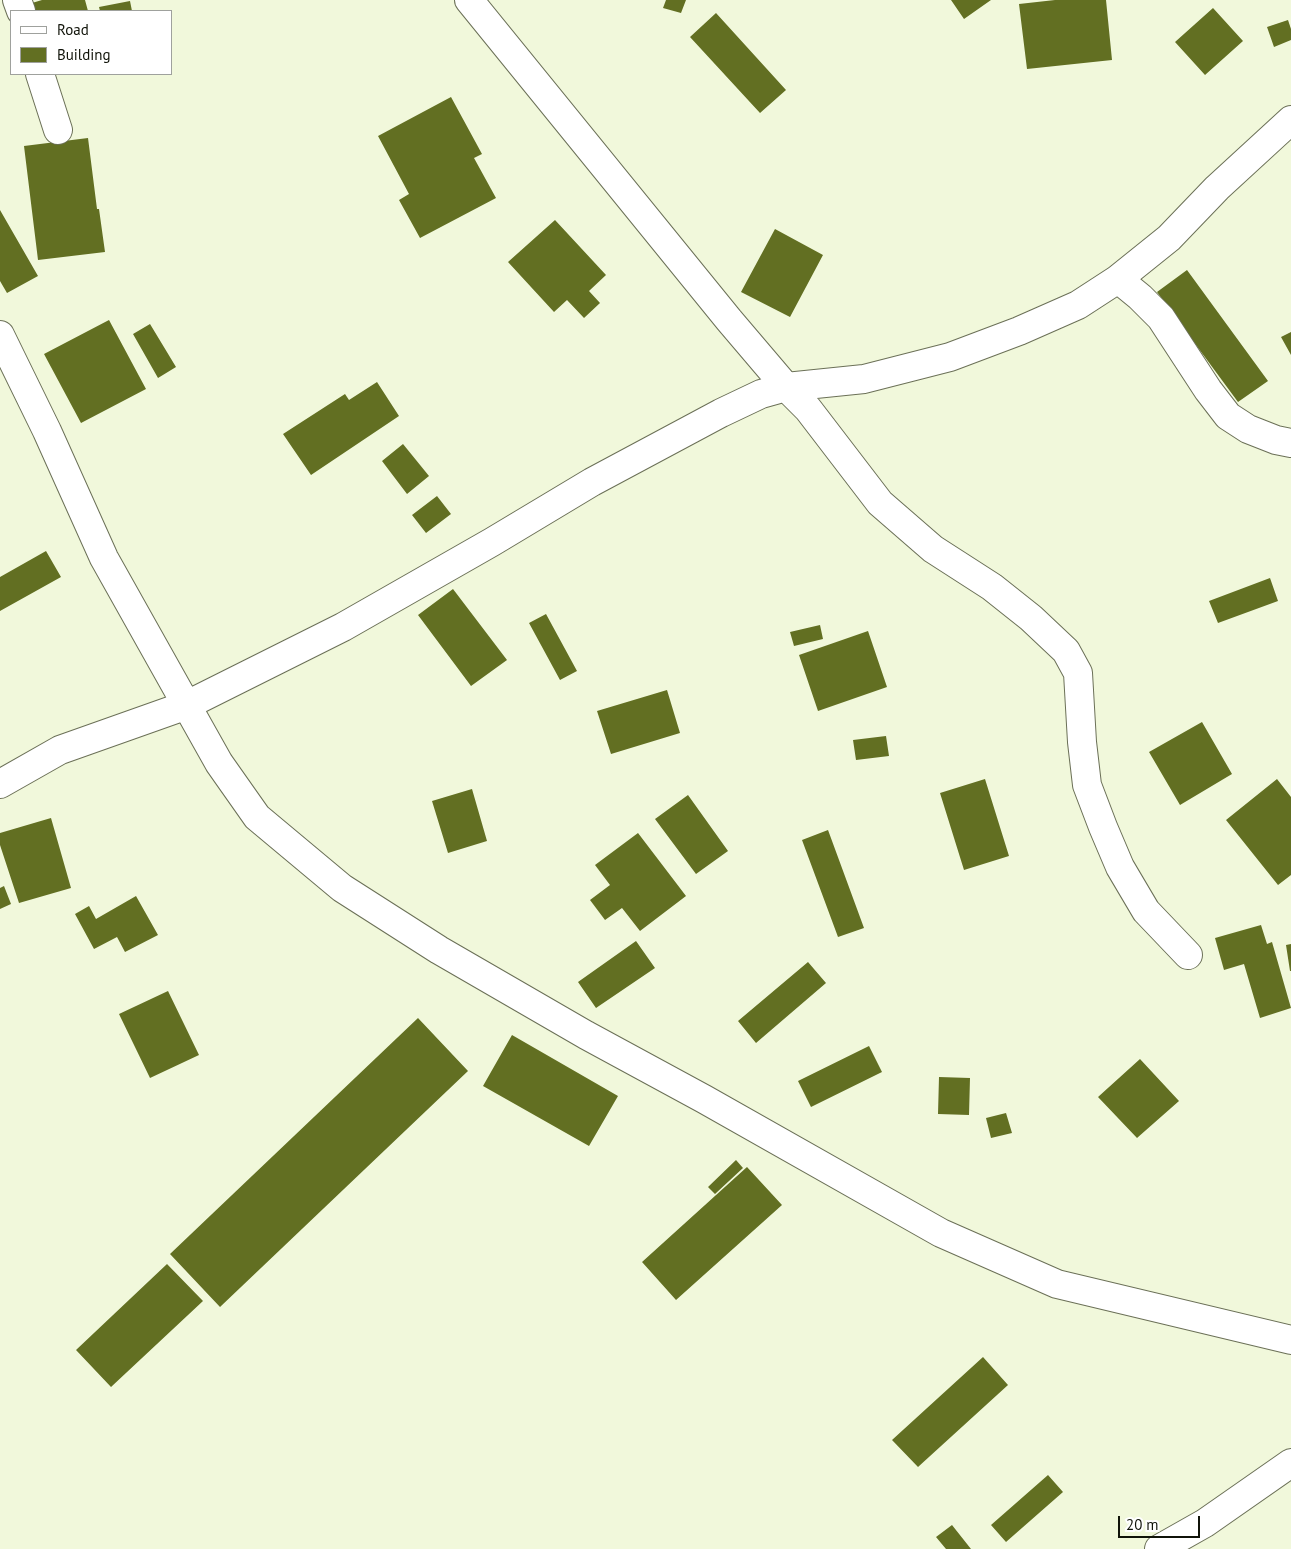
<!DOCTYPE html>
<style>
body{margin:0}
#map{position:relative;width:1291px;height:1549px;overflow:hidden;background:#f1f8db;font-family:"PT Sans",sans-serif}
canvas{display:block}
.legend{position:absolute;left:10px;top:10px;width:162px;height:65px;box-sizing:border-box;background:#fff;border:1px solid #9fa19d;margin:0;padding:6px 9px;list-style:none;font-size:15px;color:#101309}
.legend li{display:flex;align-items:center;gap:10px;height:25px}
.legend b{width:25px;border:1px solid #9fa19d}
.scale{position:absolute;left:1118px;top:1516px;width:82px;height:22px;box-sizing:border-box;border:2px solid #101309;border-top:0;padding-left:6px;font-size:15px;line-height:18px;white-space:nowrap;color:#101309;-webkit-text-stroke:4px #fff;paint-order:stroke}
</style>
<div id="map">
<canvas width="1291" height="1549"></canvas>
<ul class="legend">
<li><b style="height:6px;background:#fff"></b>Road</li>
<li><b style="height:14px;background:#626f22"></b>Building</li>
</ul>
<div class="scale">20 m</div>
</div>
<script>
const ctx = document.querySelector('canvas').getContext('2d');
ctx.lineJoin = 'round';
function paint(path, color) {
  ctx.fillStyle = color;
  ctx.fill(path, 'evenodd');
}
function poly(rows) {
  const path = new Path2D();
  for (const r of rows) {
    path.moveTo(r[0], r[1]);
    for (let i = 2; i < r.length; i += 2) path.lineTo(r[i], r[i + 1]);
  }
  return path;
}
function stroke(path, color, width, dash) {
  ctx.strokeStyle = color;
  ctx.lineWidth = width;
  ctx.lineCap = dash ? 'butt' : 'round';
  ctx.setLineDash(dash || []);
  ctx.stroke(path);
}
paint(poly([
 [42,0,85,0,88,11,34,11,32,3],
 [666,0,686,0,681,13,663,8],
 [951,0,991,0,964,19],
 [1055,0,1106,0,1112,60,1027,69,1019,4],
 [130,1,132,11,100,11,99,7],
 [1213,8,1243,41,1205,75,1175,42],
 [716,13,786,90,760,113,690,37],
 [1288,20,1291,29,1291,40,1274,47,1267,27],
 [451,97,482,154,474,158,496,198,420,238,399,200,409,194,378,136],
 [88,138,97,209,99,209,105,252,38,260,24,146],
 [0,210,38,276,7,293,0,281],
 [555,220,606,275,589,291,600,303,584,318,567,300,554,312,508,262],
 [775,229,823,255,790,317,741,292],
 [1187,270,1268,381,1238,402,1157,292],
 [109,320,146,389,81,423,44,354],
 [150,324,176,367,158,378,133,334],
 [1291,332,1291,355,1281,337],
 [377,382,399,416,311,475,283,434,345,394,349,400],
 [403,444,429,476,407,494,382,461],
 [437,496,451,514,426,533,412,515],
 [46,551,61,577,0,611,0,577],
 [1270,578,1278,601,1218,623,1209,601],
 [453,589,507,660,471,686,418,615],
 [546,614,577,671,560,680,529,623],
 [820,625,823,639,794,646,790,632],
 [868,631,887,687,818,711,799,655],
 [667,690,680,733,611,754,597,711],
 [1202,722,1232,774,1180,805,1149,752],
 [886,736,889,756,856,760,853,740],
 [985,779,1009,856,964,870,940,793],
 [1277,779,1291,797,1291,875,1278,885,1226,820],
 [472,789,487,841,448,853,432,801],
 [688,795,728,851,696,874,655,819],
 [51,818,71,888,19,903,0,845,0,833],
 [828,830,864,928,838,937,802,840],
 [638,833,686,896,640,931,622,908,605,920,590,900,610,885,595,865],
 [4,886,11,904,0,909,0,888],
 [136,896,158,935,125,952,117,937,94,949,75,914,89,906,96,919],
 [1261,925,1267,944,1272,942,1291,1008,1260,1018,1244,964,1224,970,1215,938],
 [636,941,655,968,596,1008,578,982],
 [1291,944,1291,971,1290,971,1286,945],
 [808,962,826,983,756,1043,738,1021],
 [168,991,199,1055,150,1078,119,1014],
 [418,1018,468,1071,220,1307,170,1254],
 [512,1035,618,1096,589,1146,483,1086],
 [869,1046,882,1072,811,1107,798,1081],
 [1140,1059,1179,1101,1137,1138,1098,1097],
 [939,1077,970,1078,969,1115,938,1114],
 [1006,1113,1012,1133,991,1138,986,1118],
 [736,1160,743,1168,715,1194,708,1187],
 [747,1167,782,1205,676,1300,642,1262],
 [167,1264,203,1301,111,1387,76,1350],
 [983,1357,1008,1385,918,1467,892,1440],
 [1048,1475,1063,1492,1006,1542,991,1525],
 [952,1525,971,1549,946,1549,936,1537]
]), '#626f22');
const street = poly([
 [17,0,21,11],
 [469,0,729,320,786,387,808,409,880,503,933,549,992,587,1031,618,1066,651,1078,673,1082,742,1087,785,1103,827,1120,867,1146,911,1188,955],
 [40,74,58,130],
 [1118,279,1140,297,1161,318,1208,390,1228,416,1248,429,1276,440,1291,443],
 [0,335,47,431,104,558,219,763,257,817,342,888,439,950,586,1035,704,1099,941,1233,1057,1284,1291,1340],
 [0,784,60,750,187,705,343,627,492,542,592,482,721,413,761,394,786,387,864,379,950,357,1019,331,1078,305,1118,279,1169,238,1217,188,1291,120],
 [1159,1549,1205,1523,1291,1463]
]);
stroke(street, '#6b7057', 30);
stroke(street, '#fff', 28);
</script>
